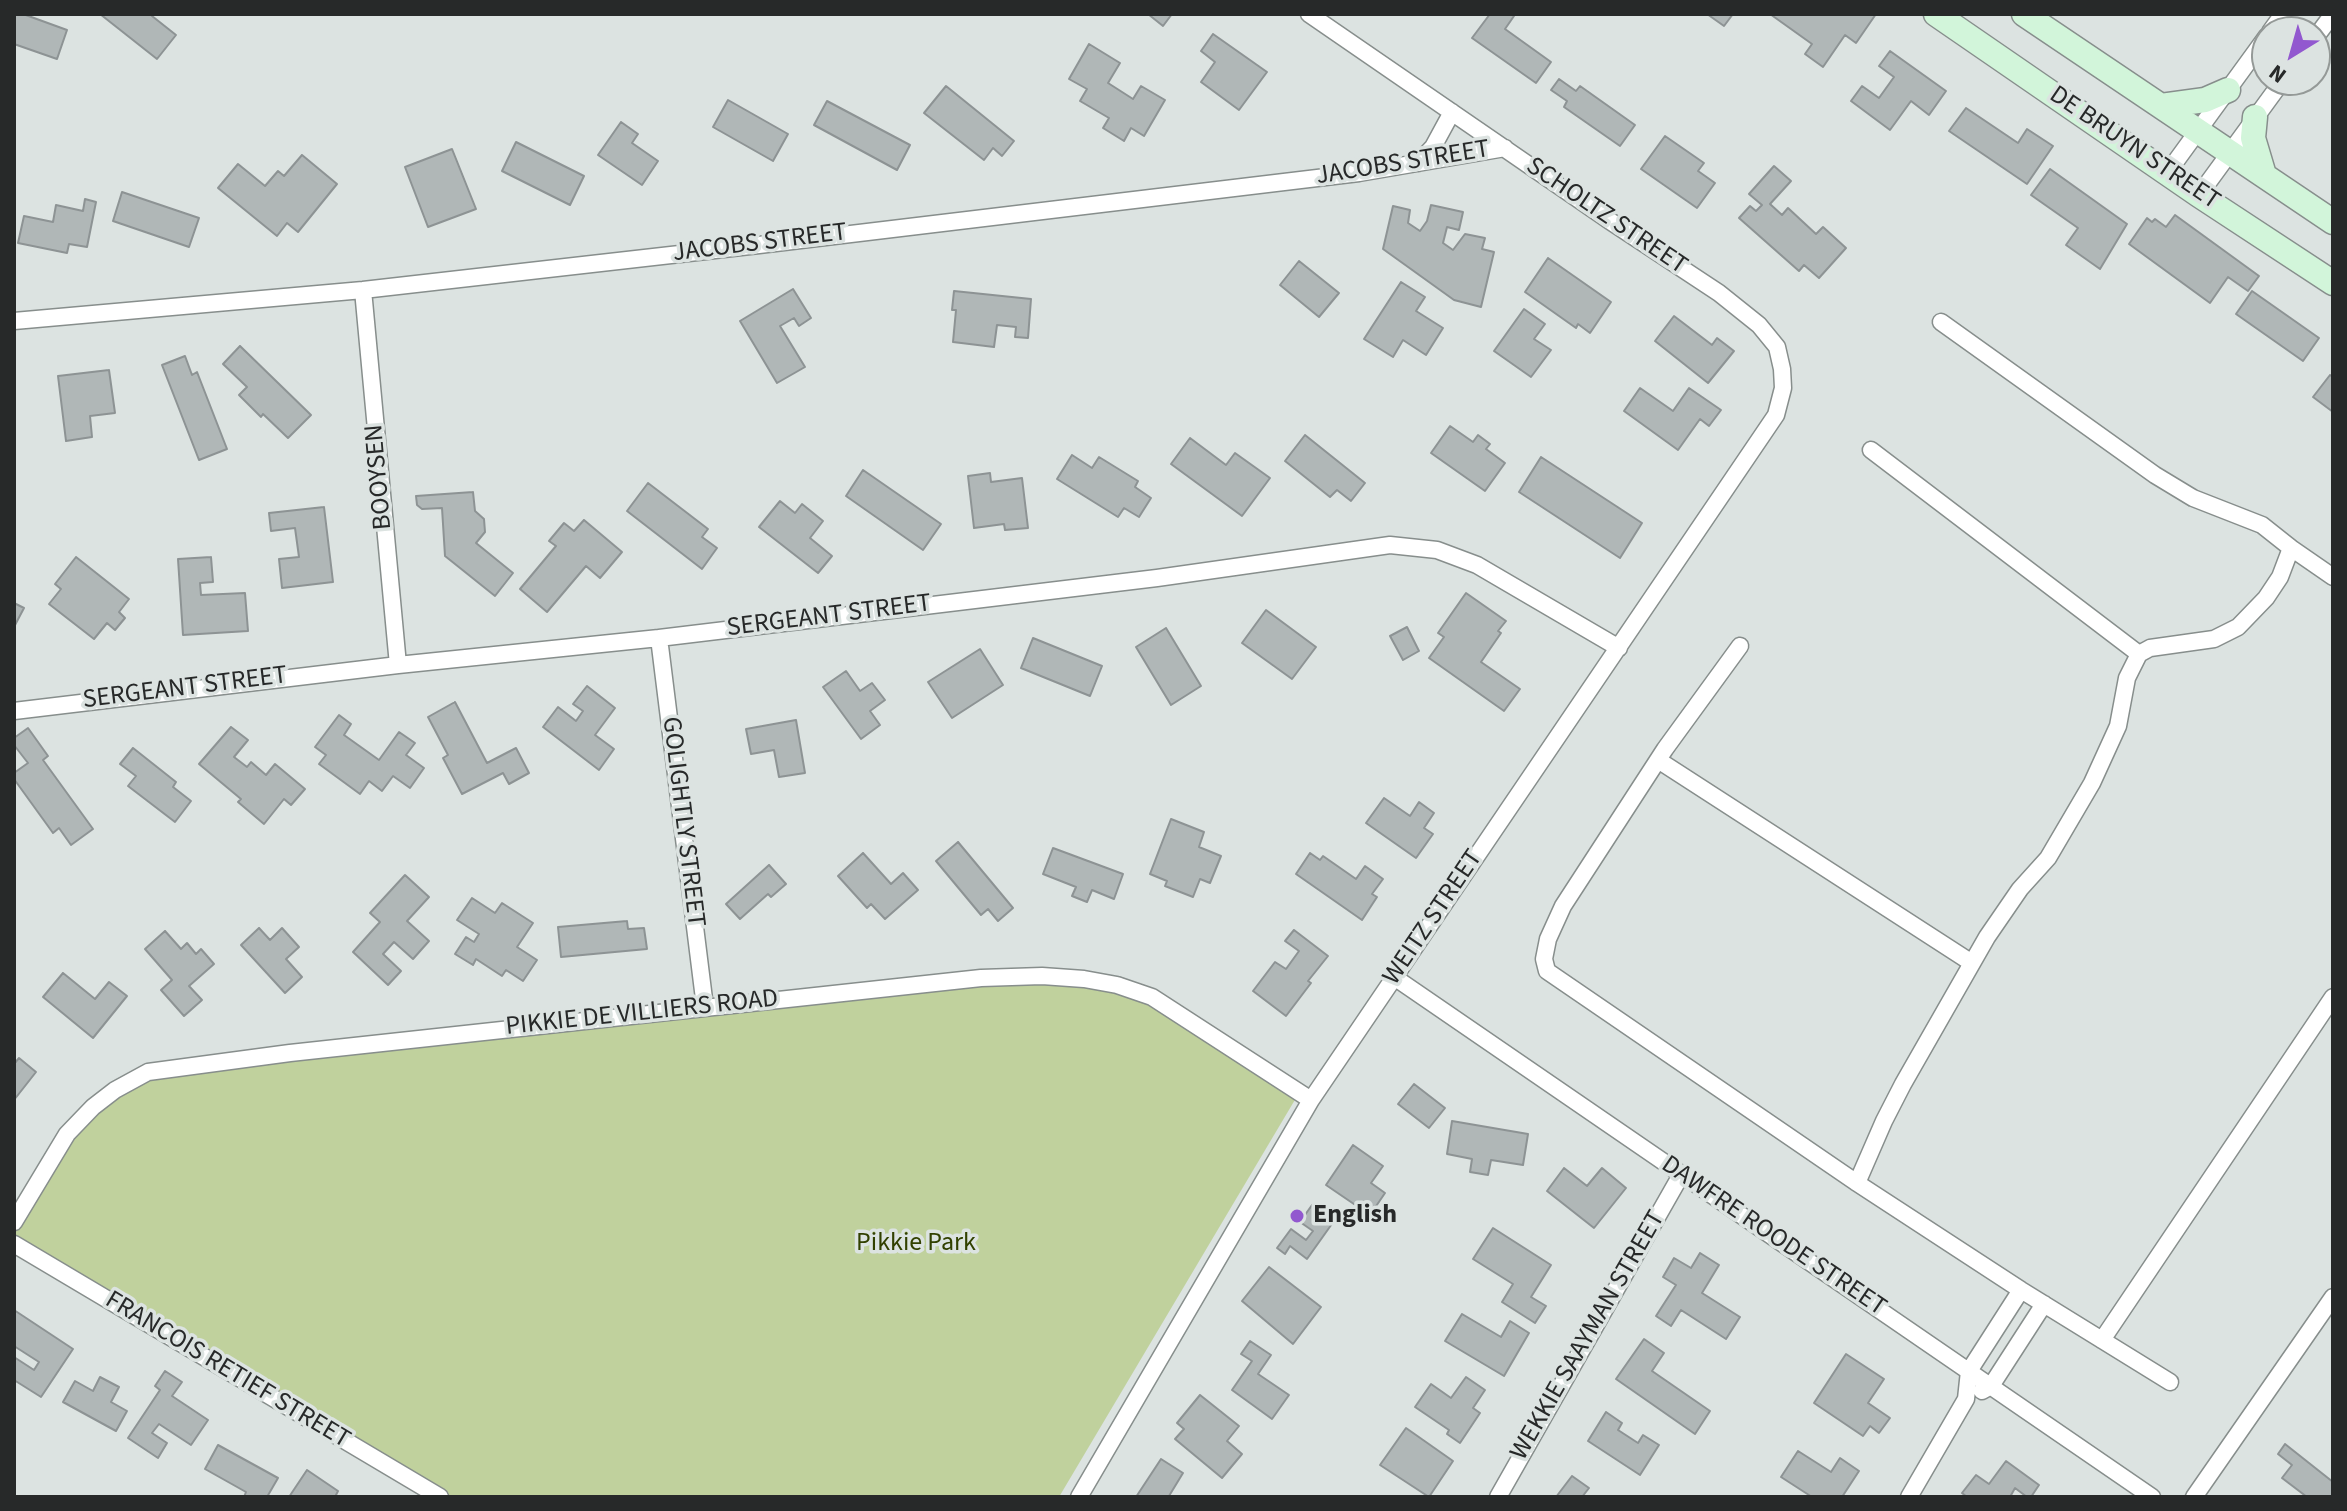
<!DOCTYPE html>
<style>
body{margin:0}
#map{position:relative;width:2347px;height:1511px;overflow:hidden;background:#dce3e1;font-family:"Source Sans 3",sans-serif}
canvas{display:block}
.frame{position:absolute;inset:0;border:16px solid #272929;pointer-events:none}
.north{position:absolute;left:2251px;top:16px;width:80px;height:80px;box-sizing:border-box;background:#dce3e1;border:2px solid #949997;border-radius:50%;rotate:217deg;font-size:22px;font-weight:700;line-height:32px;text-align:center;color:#272929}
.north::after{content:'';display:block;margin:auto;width:28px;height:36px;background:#9258cf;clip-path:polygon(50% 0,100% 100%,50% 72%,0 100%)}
</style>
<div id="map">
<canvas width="2347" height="1511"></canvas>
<div class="frame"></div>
<div class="north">N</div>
</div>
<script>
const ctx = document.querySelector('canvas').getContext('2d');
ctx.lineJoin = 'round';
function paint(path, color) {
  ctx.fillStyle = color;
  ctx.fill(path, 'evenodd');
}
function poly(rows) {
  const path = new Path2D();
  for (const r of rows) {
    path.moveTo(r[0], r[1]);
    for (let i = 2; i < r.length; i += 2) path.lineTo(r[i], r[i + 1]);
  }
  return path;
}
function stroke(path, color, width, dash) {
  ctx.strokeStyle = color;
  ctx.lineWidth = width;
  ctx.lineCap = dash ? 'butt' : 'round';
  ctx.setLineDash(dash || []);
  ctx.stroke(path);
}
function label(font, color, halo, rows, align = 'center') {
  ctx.font = font + ' "Source Sans 3",sans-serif';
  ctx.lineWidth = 7;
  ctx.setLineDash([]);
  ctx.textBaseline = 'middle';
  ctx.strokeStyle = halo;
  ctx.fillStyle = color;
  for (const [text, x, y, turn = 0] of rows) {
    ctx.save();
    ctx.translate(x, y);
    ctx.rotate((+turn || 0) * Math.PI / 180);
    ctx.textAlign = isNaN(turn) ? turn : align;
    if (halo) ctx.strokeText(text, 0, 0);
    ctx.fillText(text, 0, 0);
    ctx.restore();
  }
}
paint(poly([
 [1042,978,1145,996,1299,1093,1059,1497,452,1497,329,1427,14,1239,14,1227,58,1136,134,1077]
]), '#c0d19d');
const building = poly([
 [14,14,23,14,67,30,57,59,14,44,14,14],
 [100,14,153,14,152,16,176,35,157,59,100,14],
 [1148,14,1172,14,1163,26,1148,14],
 [1490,14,1511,14,1514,16,1505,29,1551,62,1536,83,1472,38,1490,14],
 [1707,14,1733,14,1724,26,1707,14],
 [1770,14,1821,15,1876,14,1856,43,1845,35,1823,67,1805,54,1812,44,1770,14],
 [1213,34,1267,72,1239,110,1201,82,1215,62,1201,51,1213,34],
 [1089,44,1120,63,1108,83,1133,99,1141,86,1165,100,1144,136,1131,128,1124,141,1103,128,1109,118,1080,101,1087,89,1069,79,1089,44],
 [1890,51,1946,91,1929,115,1911,101,1890,130,1851,101,1862,86,1879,98,1894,77,1879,66,1890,51],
 [1559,79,1576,91,1580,86,1635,125,1620,146,1564,107,1567,101,1551,90,1559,79],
 [946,86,1014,141,1002,156,993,148,984,160,924,113,946,86],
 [728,100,788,134,773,161,713,127,728,100],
 [827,101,910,145,897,170,814,125,827,101],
 [1966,108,2018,143,2027,129,2053,146,2027,184,1949,131,1966,108],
 [621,122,638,134,632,143,658,161,642,185,598,155,621,122],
 [1665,136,1704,163,1698,171,1715,183,1697,208,1641,169,1665,136],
 [516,142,584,176,570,205,502,171,516,142],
 [452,149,476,209,428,227,405,167,452,149],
 [302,155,337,184,298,232,287,223,277,236,218,188,238,164,265,186,278,171,284,176,302,155],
 [1774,166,1791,181,1770,204,1782,215,1788,208,1816,234,1823,227,1846,248,1819,278,1804,265,1799,271,1739,218,1750,206,1756,211,1762,205,1749,194,1774,166],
 [2050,169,2127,224,2100,269,2066,245,2078,228,2031,195,2050,169],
 [122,192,199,218,189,247,113,221,122,192],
 [85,199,96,202,87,247,69,244,67,253,18,243,24,216,53,222,56,205,83,211,85,199],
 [1431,205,1463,212,1459,230,1447,227,1443,243,1453,250,1465,234,1485,238,1482,249,1494,252,1481,307,1454,300,1383,249,1393,206,1410,210,1408,223,1420,231,1427,221,1431,205],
 [2175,215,2259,276,2248,291,2228,277,2210,303,2129,244,2147,218,2152,222,2155,219,2166,227,2175,215],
 [1548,258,1611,302,1590,333,1578,324,1576,328,1525,292,1548,258],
 [1299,261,1339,293,1319,317,1280,285,1299,261],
 [1401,282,1425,297,1416,311,1443,328,1426,355,1403,340,1393,357,1364,339,1401,282],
 [793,289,811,318,799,326,794,318,780,326,805,367,777,383,740,321,793,289],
 [954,291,1031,299,1028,338,1015,337,1016,327,997,325,994,347,953,342,956,310,952,310,954,291],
 [2252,291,2319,338,2303,361,2236,314,2252,291],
 [1524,309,1545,324,1534,339,1551,350,1531,377,1494,351,1524,309],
 [1674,316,1712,345,1717,338,1734,351,1708,383,1655,341,1674,316],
 [240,346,311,415,288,438,263,414,261,417,239,395,247,387,223,364,240,346],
 [185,356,192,375,197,372,227,449,199,460,162,365,185,356],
 [109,370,115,413,90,416,92,437,66,441,58,376,109,370],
 [2330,375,2333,377,2333,412,2313,397,2330,375],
 [1640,388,1673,411,1689,388,1721,410,1709,426,1700,419,1678,450,1624,411,1640,388],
 [1450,426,1473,442,1478,435,1490,444,1486,449,1505,463,1485,491,1431,453,1450,426],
 [1305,435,1365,483,1351,501,1337,490,1330,497,1285,461,1305,435],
 [1190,438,1226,465,1235,453,1270,478,1242,516,1171,464,1190,438],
 [1072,455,1092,468,1099,457,1138,481,1135,487,1151,498,1139,517,1124,508,1118,517,1057,479,1072,455],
 [1541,457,1642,523,1620,558,1519,492,1541,457],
 [863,470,941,524,923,550,846,496,863,470],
 [990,473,991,482,1022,478,1028,528,1005,530,1004,524,974,528,968,476,990,473],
 [648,483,708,529,702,537,717,548,702,569,627,511,648,483],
 [473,492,475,511,484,519,485,532,476,543,513,573,495,596,445,556,442,508,422,509,417,505,416,496,473,492],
 [780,501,795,513,802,504,823,521,810,538,832,556,818,573,759,527,780,501],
 [324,507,333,582,282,588,279,559,299,557,295,528,271,531,269,513,324,507],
 [584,520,622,552,600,578,586,566,547,612,520,589,556,546,549,541,564,523,574,531,584,520],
 [76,557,129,599,119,612,125,618,115,630,107,623,94,639,49,604,61,589,55,584,76,557],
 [211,557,213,582,200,583,201,595,245,593,248,631,183,635,178,559,211,557],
 [1466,593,1506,621,1498,631,1501,633,1481,662,1520,689,1504,711,1429,658,1444,637,1438,633,1466,593],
 [14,603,24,608,14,627,14,603],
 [1266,610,1316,647,1292,679,1242,643,1266,610],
 [1407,627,1419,651,1403,660,1390,636,1407,627],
 [1166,628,1201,686,1171,705,1136,647,1166,628],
 [1033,638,1102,666,1090,696,1021,668,1033,638],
 [980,649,1003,685,952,718,928,682,980,649],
 [846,671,860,691,872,683,885,700,870,711,880,725,861,739,823,687,846,671],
 [587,686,615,708,595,735,614,749,599,770,543,727,558,707,576,721,583,711,573,704,587,686],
 [455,702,487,763,516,748,529,773,509,784,503,773,462,794,443,758,448,755,428,717,455,702],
 [339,715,351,724,344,735,379,760,399,732,415,743,406,755,424,768,410,788,393,776,382,791,369,781,360,794,319,764,326,755,315,747,339,715],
 [796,720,805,773,779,777,774,750,751,754,746,729,796,720],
 [231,727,248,740,234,757,247,767,251,762,266,775,275,764,305,789,291,805,284,799,264,824,238,802,241,799,199,764,231,727],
 [28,728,48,756,43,760,93,829,71,845,59,828,53,833,14,779,14,773,28,763,14,745,14,738,28,728],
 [133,748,176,782,173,787,191,801,175,822,128,786,136,776,120,764,133,748],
 [1384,798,1410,816,1419,802,1434,813,1424,828,1433,834,1416,858,1366,823,1384,798],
 [1171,819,1204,832,1199,847,1221,856,1210,883,1200,879,1193,897,1165,886,1167,881,1150,874,1171,819],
 [958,842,1013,908,998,921,988,909,981,915,936,861,958,842],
 [1053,848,1123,874,1114,899,1092,890,1087,902,1072,896,1076,887,1043,874,1053,848],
 [863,853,891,884,903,873,918,890,885,919,871,904,867,908,838,876,863,853],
 [1310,853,1320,860,1323,856,1356,879,1365,866,1383,879,1372,894,1377,897,1362,920,1296,874,1310,853],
 [769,865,786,884,771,897,768,894,740,919,726,904,769,865],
 [405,875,429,897,407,921,429,941,413,959,394,942,383,954,401,971,388,985,353,952,380,922,370,913,405,875],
 [472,898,495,913,502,903,533,923,517,947,537,960,523,981,506,970,502,976,476,959,473,965,455,954,466,937,474,942,479,934,457,920,472,898],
 [627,921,628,929,644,928,647,949,561,957,558,927,627,921],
 [259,928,270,940,282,928,299,947,286,959,302,977,285,993,241,945,259,928],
 [1294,930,1328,956,1308,981,1311,983,1286,1016,1253,991,1275,962,1286,969,1299,951,1285,941,1294,930],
 [165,931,181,949,187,943,196,954,201,949,214,964,189,986,202,1000,184,1016,161,990,172,980,145,949,165,931],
 [63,973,95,999,109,982,127,996,93,1038,43,997,63,973],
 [19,1058,36,1072,14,1100,14,1064,19,1058],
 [1414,1084,1445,1108,1429,1128,1398,1104,1414,1084],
 [1452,1121,1528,1134,1523,1165,1491,1160,1488,1175,1470,1172,1472,1159,1447,1154,1452,1121],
 [1353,1145,1383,1166,1371,1183,1385,1193,1370,1215,1326,1185,1353,1145],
 [1564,1168,1587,1186,1602,1168,1626,1188,1594,1228,1547,1191,1564,1168],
 [1312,1205,1334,1221,1307,1259,1290,1246,1285,1254,1277,1248,1291,1229,1306,1240,1313,1231,1300,1222,1312,1205],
 [1493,1228,1551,1265,1531,1297,1546,1306,1535,1323,1502,1302,1513,1284,1473,1259,1493,1228],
 [1700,1253,1719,1265,1702,1293,1740,1317,1726,1339,1681,1310,1671,1326,1656,1316,1676,1285,1663,1277,1674,1258,1691,1268,1700,1253],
 [1269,1267,1321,1307,1293,1344,1242,1301,1269,1267],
 [14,1310,73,1349,41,1397,14,1380,14,1357,34,1370,39,1362,14,1346,14,1310],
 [1462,1314,1501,1337,1510,1321,1529,1333,1504,1376,1445,1341,1462,1314],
 [1644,1339,1664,1353,1652,1371,1710,1411,1695,1434,1616,1379,1644,1339],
 [1250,1341,1271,1355,1258,1374,1289,1395,1272,1419,1232,1390,1252,1361,1241,1354,1250,1341],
 [1846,1354,1884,1379,1868,1403,1890,1418,1879,1433,1870,1426,1863,1436,1814,1403,1846,1354],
 [165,1371,182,1382,172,1396,208,1420,191,1445,159,1424,152,1433,167,1443,158,1458,128,1438,160,1390,155,1386,165,1371],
 [100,1377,119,1387,111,1402,127,1411,116,1431,63,1402,75,1381,93,1391,100,1377],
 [1466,1377,1485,1390,1473,1408,1480,1413,1460,1443,1447,1434,1449,1430,1415,1407,1431,1384,1451,1398,1466,1377],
 [1200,1395,1239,1426,1227,1441,1242,1454,1222,1478,1175,1439,1184,1429,1177,1423,1200,1395],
 [1606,1412,1622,1423,1618,1430,1638,1443,1643,1435,1659,1445,1640,1475,1588,1441,1606,1412],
 [1406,1428,1453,1461,1429,1497,1380,1465,1406,1428],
 [2285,1444,2333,1482,2333,1497,2307,1497,2282,1478,2292,1465,2278,1454,2285,1444],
 [218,1445,278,1478,267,1497,244,1497,246,1492,205,1469,218,1445],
 [1798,1451,1831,1472,1840,1458,1859,1471,1842,1497,1812,1497,1781,1477,1798,1451],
 [1161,1459,1183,1473,1169,1496,1171,1497,1136,1497,1161,1459],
 [2006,1461,2039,1485,2031,1497,2027,1497,2015,1488,2010,1497,1967,1497,1962,1493,1976,1475,1989,1484,2006,1461],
 [307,1470,338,1491,335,1497,289,1497,307,1470],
 [1572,1476,1589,1488,1582,1497,1556,1497,1572,1476]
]);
paint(building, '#b0b7b7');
stroke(building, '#8d9394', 2);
const street = poly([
 [2270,32,2283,14],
 [2315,38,2333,14],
 [1418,163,1433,147,1452,112],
 [2168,172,2267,36],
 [2199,195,2283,80],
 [363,290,398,665],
 [14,321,363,290,759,245,1359,173,1505,148],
 [1871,450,2139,654],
 [2291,548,2333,577],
 [659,638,705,1007],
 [1740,646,1665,749,1563,906,1548,939,1544,959,1547,971,1857,1183,2021,1290,2170,1382],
 [14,711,398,665,659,638,1157,578,1390,545,1437,550,1477,565,1619,648],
 [1658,760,1972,963],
 [1394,977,2152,1497],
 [1857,1183,1884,1121,1903,1084,1987,937,2020,889,2048,858,2092,783,2118,726,2127,678,2139,654,2150,648,2214,639,2238,627,2266,598,2280,577,2291,548,2262,525,2193,498,2155,475,1941,322],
 [14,1222,67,1134,93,1107,115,1090,148,1072,290,1053,981,978,1042,976,1084,979,1117,985,1152,997,1311,1100],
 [14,1244,440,1497],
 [2102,1340,2333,997],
 [1982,1391,1991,1386,2044,1304],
 [1079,1497,1311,1100,1776,415,1783,388,1782,369,1777,347,1759,325,1719,293,1610,221,1309,14],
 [1498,1497,1681,1175],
 [1909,1497,1966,1399,1969,1371,2021,1290],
 [2194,1497,2333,1297]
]);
const secondary = poly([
 [1936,14,2199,195,2333,283],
 [2024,14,2333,222],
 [2161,106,2205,100,2228,90],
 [2255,117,2253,138,2264,175]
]);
stroke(street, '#878e8c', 19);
stroke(secondary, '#878e8c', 27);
stroke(street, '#fff', 16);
stroke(secondary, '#d2f5da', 24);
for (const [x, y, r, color] of [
 [1297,1216,8,"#9258cf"]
]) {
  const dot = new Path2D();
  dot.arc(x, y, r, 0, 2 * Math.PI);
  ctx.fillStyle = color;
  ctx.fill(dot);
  stroke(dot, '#dce3e1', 3);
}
label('26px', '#272929', '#dce3e1', [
 ["DE BRUYN STREET",2134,149,34],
 ["JACOBS STREET",1403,164,-9],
 ["SCHOLTZ STREET",1606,217,34],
 ["JACOBS STREET",760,244,-7],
 ["BOOYSEN",380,477,-95],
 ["SERGEANT STREET",829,617,-7],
 ["SERGEANT STREET",185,689,-7],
 ["GOLIGHTLY STREET",682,822,83],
 ["WEITZ STREET",1434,918,-56],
 ["PIKKIE DE VILLIERS ROAD",642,1014,-6],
 ["DAWFRE ROODE STREET",1773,1237,34],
 ["WEKKIE SAAYMAN STREET",1589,1336,-60],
 ["FRANCOIS RETIEF STREET",227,1371,31]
]);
label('bold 26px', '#272929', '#dce3e1', [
 ["English",1313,1216]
], 'left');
label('26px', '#314000', '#dce3e1', [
 ["Pikkie Park",916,1244]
]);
</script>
